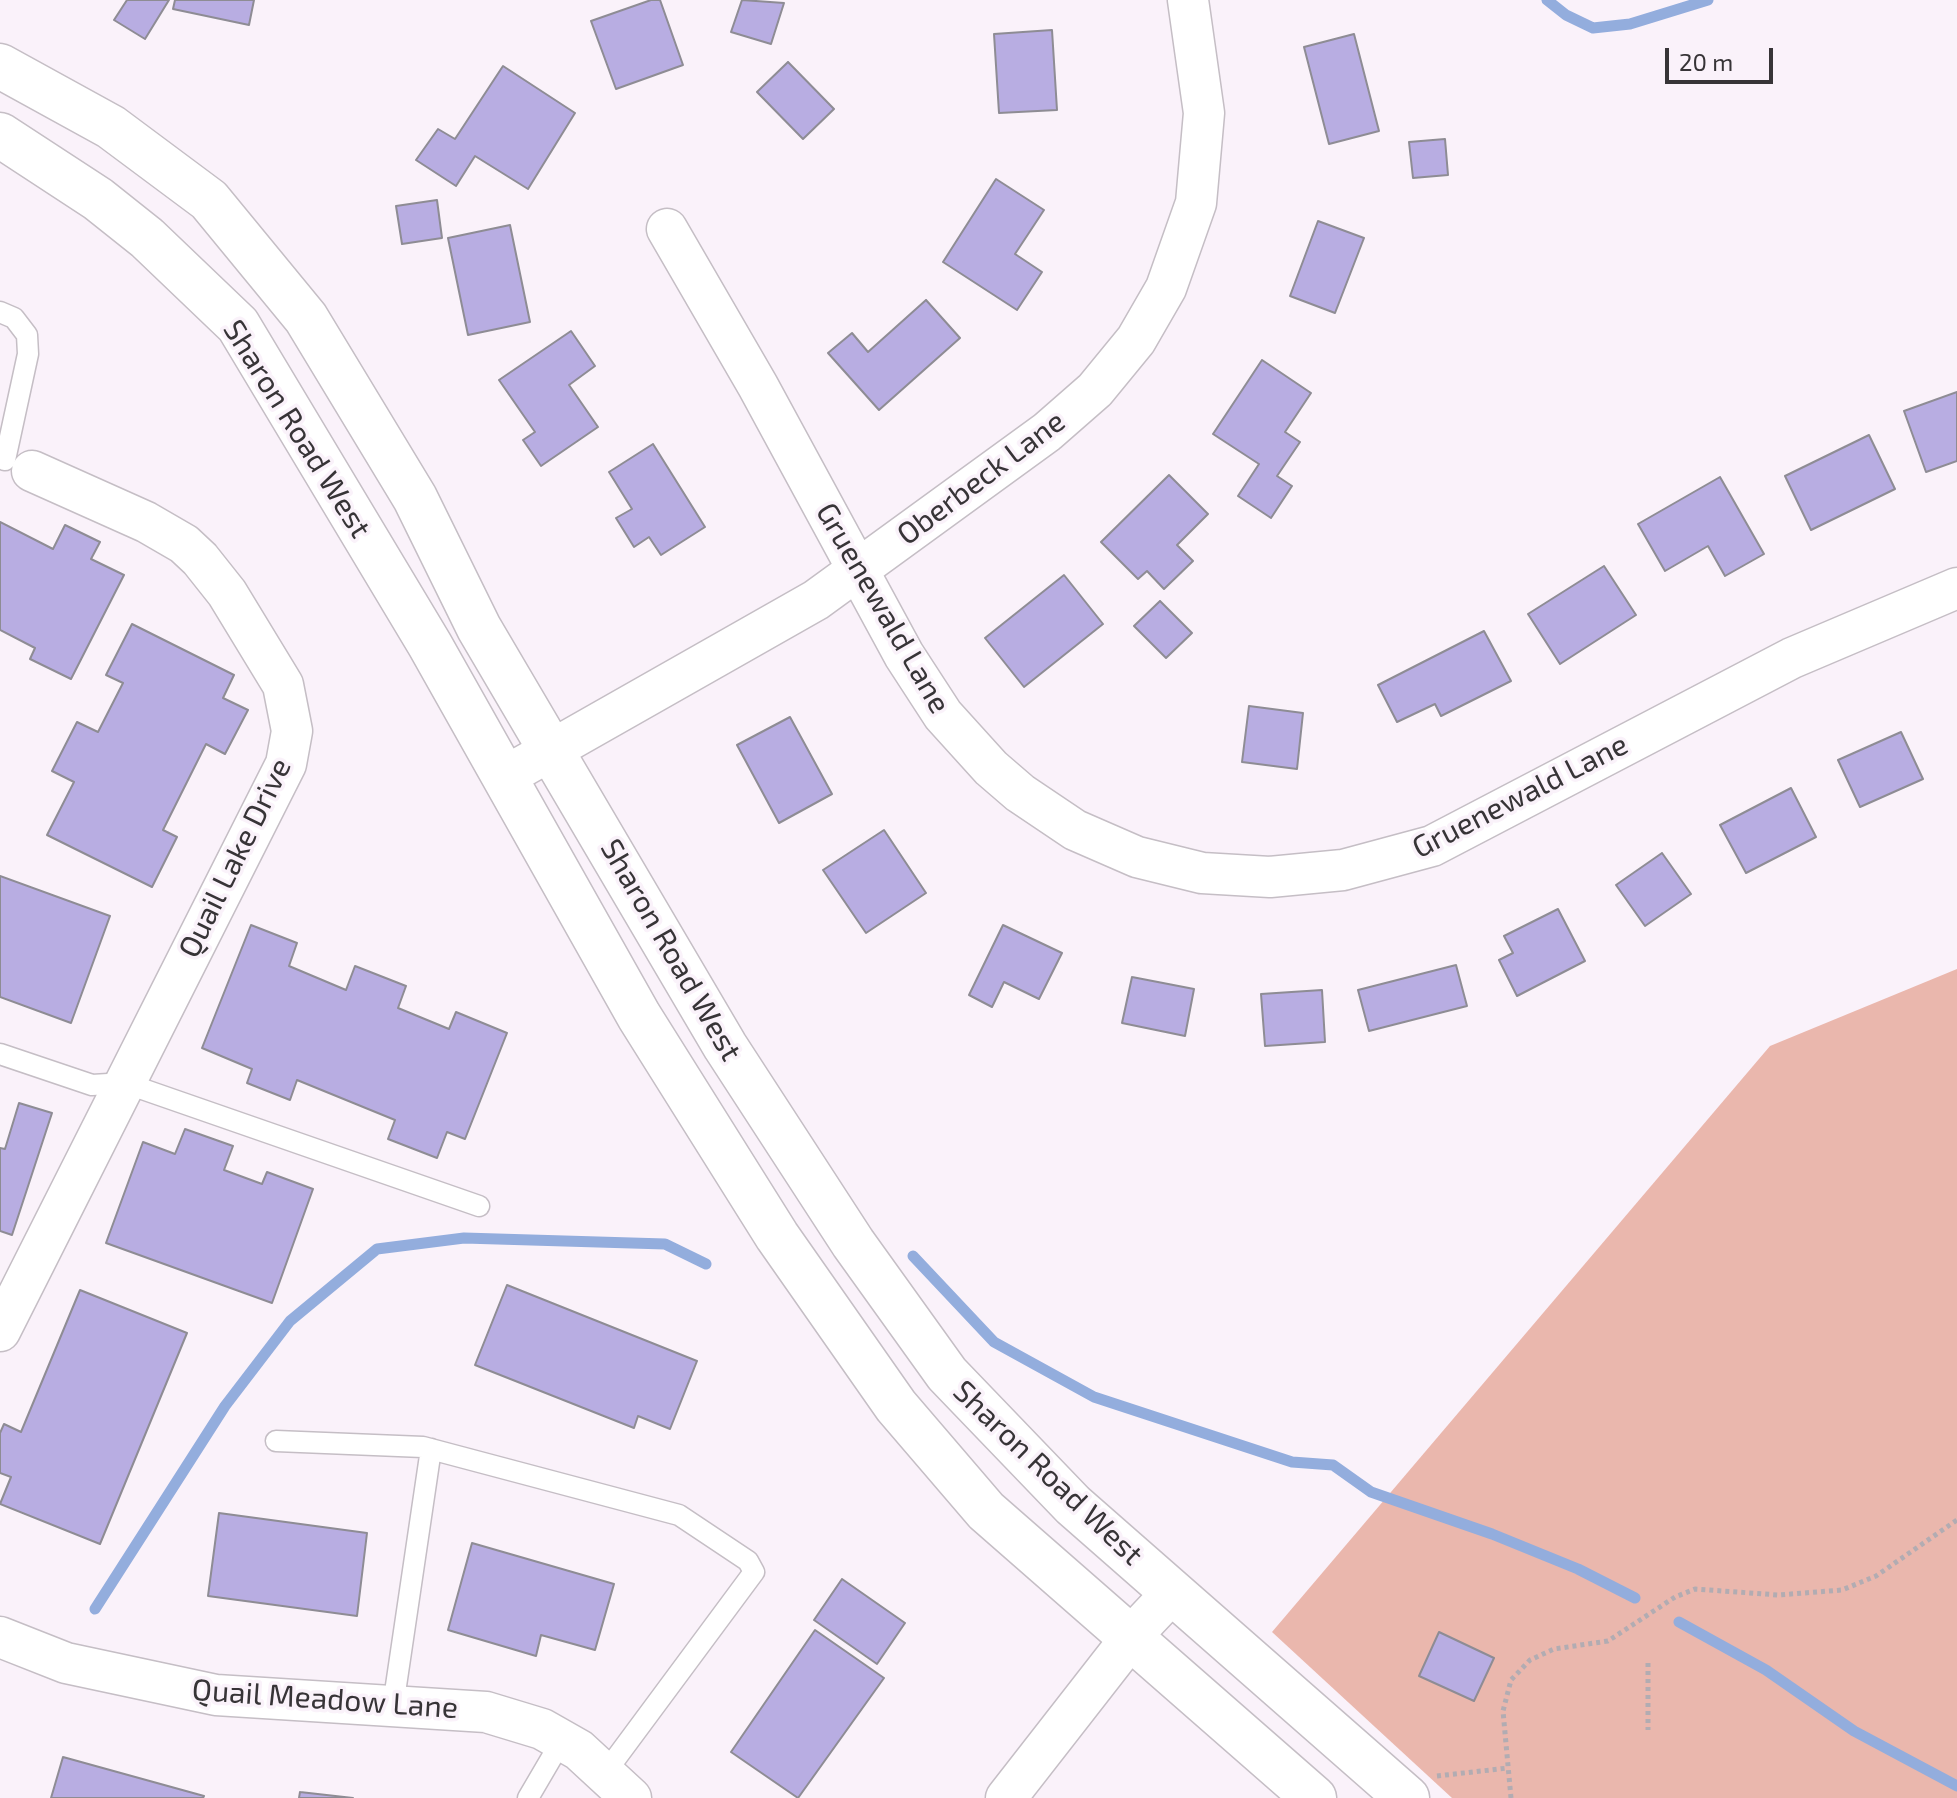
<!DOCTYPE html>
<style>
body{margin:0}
#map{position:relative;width:1957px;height:1798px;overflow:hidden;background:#faf2fa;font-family:"Exo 2",sans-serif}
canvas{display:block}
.scale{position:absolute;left:1665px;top:48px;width:108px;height:36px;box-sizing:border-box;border:4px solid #373437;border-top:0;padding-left:10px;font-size:24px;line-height:28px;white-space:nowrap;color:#373437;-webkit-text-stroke:6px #faf2fa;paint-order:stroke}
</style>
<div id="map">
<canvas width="1957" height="1798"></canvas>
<div class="scale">20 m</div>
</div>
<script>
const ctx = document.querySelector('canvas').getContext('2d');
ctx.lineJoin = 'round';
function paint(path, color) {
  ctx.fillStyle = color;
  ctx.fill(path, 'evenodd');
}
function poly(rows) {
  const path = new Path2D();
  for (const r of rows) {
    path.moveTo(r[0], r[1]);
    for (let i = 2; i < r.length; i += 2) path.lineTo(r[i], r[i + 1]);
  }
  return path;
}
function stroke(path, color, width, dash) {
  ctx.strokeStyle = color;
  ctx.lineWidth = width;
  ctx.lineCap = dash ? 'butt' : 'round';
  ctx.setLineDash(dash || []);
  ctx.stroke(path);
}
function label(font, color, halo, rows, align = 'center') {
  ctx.font = font + ' "Exo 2",sans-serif';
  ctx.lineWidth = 7;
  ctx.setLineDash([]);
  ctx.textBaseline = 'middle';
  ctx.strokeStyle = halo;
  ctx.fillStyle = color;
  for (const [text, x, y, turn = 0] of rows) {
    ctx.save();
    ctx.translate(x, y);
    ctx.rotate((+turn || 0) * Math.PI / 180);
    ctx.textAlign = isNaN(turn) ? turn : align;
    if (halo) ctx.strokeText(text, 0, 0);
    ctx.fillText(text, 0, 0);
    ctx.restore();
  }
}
paint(poly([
 [1957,969,1957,1798,1452,1798,1272,1632,1770,1046]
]), '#eab7ad');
stroke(poly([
 [1547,0,1566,15,1593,28,1630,24,1708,0],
 [913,1256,994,1342,1094,1397,1292,1462,1333,1465,1371,1492,1492,1534,1578,1569,1635,1598],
 [95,1609,225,1406,290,1321,377,1249,464,1238,665,1244,706,1264],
 [1679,1622,1766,1670,1854,1731,1957,1786]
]), '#93addd', 11);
const building = poly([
 [127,0,169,0,145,39,114,20,127,0],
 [175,0,254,0,249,25,173,9,175,0],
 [651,0,660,0,683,65,616,89,591,21,651,0],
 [742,0,784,3,771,44,731,32,742,0],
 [1052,30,1057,110,999,113,994,34,1052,30],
 [1354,34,1379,131,1329,144,1304,47,1354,34],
 [788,62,834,109,803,139,757,92,788,62],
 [503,66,575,113,528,189,475,156,456,186,416,160,438,129,455,139,503,66],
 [1445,139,1448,175,1413,178,1409,142,1445,139],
 [996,179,1044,210,1015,254,1042,272,1017,310,943,262,996,179],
 [437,200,442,238,402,244,396,206,437,200],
 [1318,221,1364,238,1335,313,1290,296,1318,221],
 [510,225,530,322,468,335,448,238,510,225],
 [926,300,960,338,879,410,828,353,852,333,868,352,926,300],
 [571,331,595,366,569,385,598,427,541,466,523,440,535,432,499,380,571,331],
 [1262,360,1311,393,1285,432,1300,442,1277,476,1292,486,1271,518,1238,496,1259,464,1213,434,1262,360],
 [1957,392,1957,461,1926,472,1904,411,1957,392],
 [1869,435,1895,489,1811,530,1785,476,1869,435],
 [653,444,705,527,661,555,649,537,634,547,616,518,632,509,609,472,653,444],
 [1169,475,1208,514,1177,545,1193,561,1164,589,1147,571,1138,579,1101,542,1169,475],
 [1720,477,1764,554,1725,576,1708,546,1665,571,1638,524,1720,477],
 [0,522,53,549,65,525,100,542,91,559,124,575,71,679,30,659,35,648,0,630,0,522],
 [1604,566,1636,615,1560,664,1528,614,1604,566],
 [1064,575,1103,624,1024,687,985,638,1064,575],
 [1160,601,1192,633,1166,658,1134,626,1160,601],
 [132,624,234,675,223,698,248,710,225,754,206,744,163,830,177,837,152,887,47,835,74,782,52,771,77,722,98,732,123,683,106,675,132,624],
 [1484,631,1511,681,1441,716,1435,704,1397,722,1378,685,1484,631],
 [1249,706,1303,713,1297,769,1242,762,1249,706],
 [790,717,832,794,779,823,737,745,790,717],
 [1901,732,1923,779,1860,807,1838,760,1901,732],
 [1791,788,1816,837,1746,873,1720,825,1791,788],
 [884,830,926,893,866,933,823,870,884,830],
 [1662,853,1691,894,1645,926,1616,885,1662,853],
 [0,876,110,916,71,1023,0,997,0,876],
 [1558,909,1585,961,1517,996,1499,960,1513,953,1504,936,1558,909],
 [251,925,297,943,289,966,346,990,355,966,406,986,398,1008,449,1029,456,1012,507,1033,465,1139,447,1132,437,1158,388,1139,395,1120,297,1080,290,1100,247,1083,252,1069,202,1048,251,925],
 [1003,925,1062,953,1039,999,1004,982,992,1007,969,995,1003,925],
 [1456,965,1467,1006,1369,1031,1358,990,1456,965],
 [1132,977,1194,989,1185,1036,1122,1023,1132,977],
 [1322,990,1325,1042,1265,1046,1261,994,1322,990],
 [19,1103,52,1113,12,1235,0,1231,0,1148,5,1149,19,1103],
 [185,1129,233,1146,224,1170,262,1184,267,1172,313,1189,272,1303,106,1243,143,1142,175,1154,185,1129],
 [507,1285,697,1361,670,1429,638,1416,634,1428,475,1365,507,1285],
 [80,1290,187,1333,100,1544,0,1504,11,1477,0,1473,0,1433,4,1424,21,1432,80,1290],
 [219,1513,367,1533,357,1616,208,1596,219,1513],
 [472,1543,614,1584,595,1650,541,1635,536,1656,448,1630,472,1543],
 [842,1579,905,1623,877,1664,814,1620,842,1579],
 [815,1630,884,1678,798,1798,731,1752,815,1630],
 [1439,1632,1494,1658,1474,1701,1419,1676,1439,1632],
 [63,1757,204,1796,203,1798,51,1798,63,1757],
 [300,1792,353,1798,299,1798,300,1792]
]);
paint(building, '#b8ade2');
stroke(building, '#8e8c94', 2);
const lane = poly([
 [0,312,14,318,27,335,28,354,5,460],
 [0,1054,92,1085,125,1083,479,1206],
 [276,1441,423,1447,679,1515,748,1561,754,1572,605,1773],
 [393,1706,431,1449],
 [528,1798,562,1740]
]);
const street = poly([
 [667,229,758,386,904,655,943,715,991,768,1020,793,1075,830,1137,857,1202,873,1270,877,1343,870,1432,846,1792,658,1957,588],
 [504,777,816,600,1047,432,1095,390,1136,340,1166,288,1196,203,1204,113,1188,0],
 [0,1331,286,764,292,731,283,685,227,593,200,559,184,544,146,522,32,471],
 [0,1637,66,1663,216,1695,486,1712,542,1729,579,1750,631,1798],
 [1006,1798,1137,1630,1172,1593]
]);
const secondary = poly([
 [0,66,111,127,209,200,306,318,415,498,479,628,725,1046,853,1243,947,1374,1073,1505,1407,1798],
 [0,135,98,199,147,238,238,325,430,645,639,1016,777,1236,896,1406,986,1511,1314,1798]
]);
stroke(lane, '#c5bec5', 23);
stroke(street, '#c5bec5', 43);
stroke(secondary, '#c5bec5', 47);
stroke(poly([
 [1648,1663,1648,1730],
 [1437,1776,1508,1768],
 [1511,1798,1503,1711,1511,1680,1530,1660,1554,1649,1608,1641,1675,1597,1695,1589,1778,1595,1842,1590,1876,1576,1957,1520]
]), '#b2acb2', 5, [4, 4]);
stroke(lane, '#fff', 20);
stroke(street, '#fff', 40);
stroke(secondary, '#fff', 44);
label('30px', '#373437', '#faf2fa', [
 ["Sharon Road West",297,429,58],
 ["Oberbeck Lane",981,478,-37],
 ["Gruenewald Lane",883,608,60],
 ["Gruenewald Lane",1520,796,-27],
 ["Quail Lake Drive",235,858,-64],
 ["Sharon Road West",671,950,60],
 ["Sharon Road West",1048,1473,44],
 ["Quail Meadow Lane",325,1699,4]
]);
</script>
